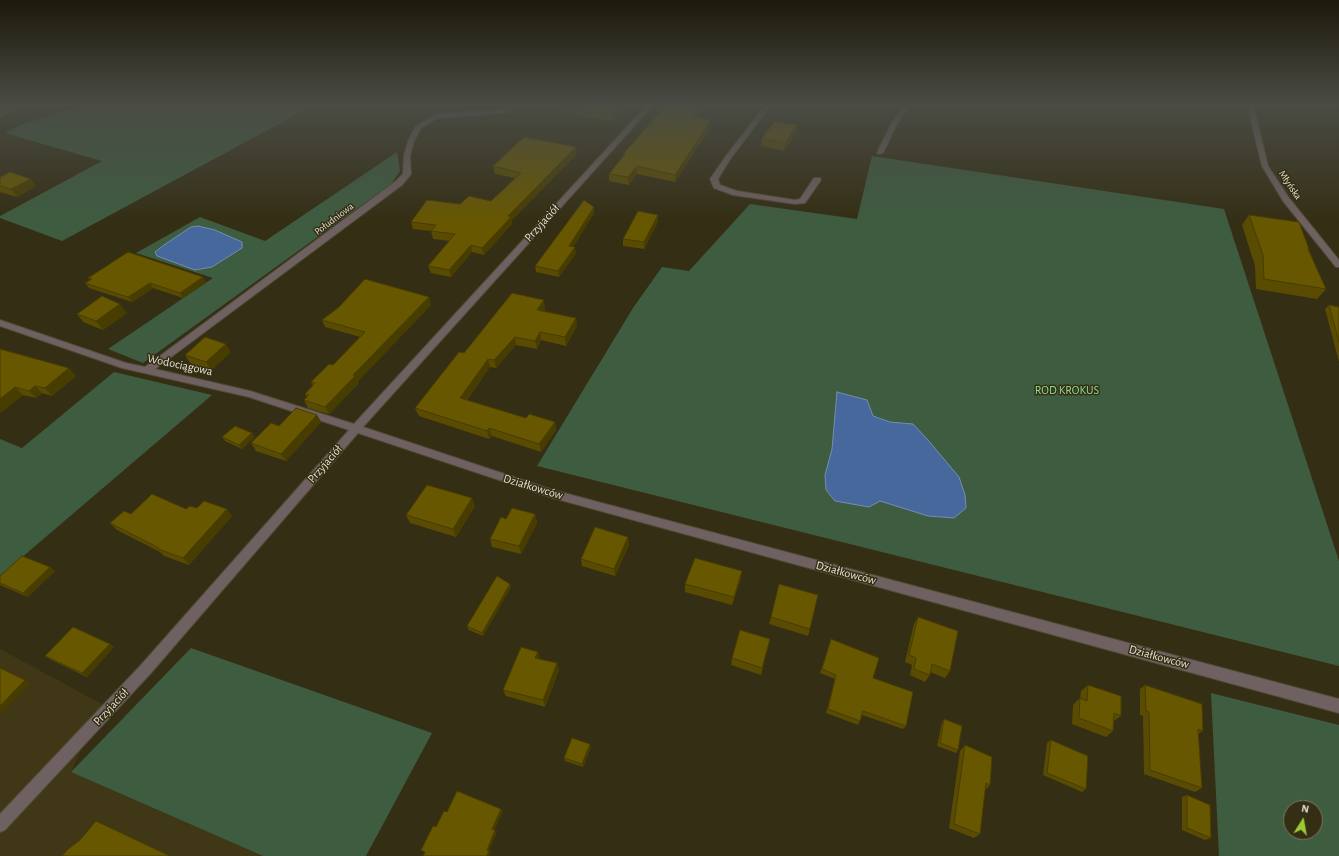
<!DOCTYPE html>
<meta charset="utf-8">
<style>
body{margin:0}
#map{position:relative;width:1339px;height:856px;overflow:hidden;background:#342e14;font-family:"Alegreya Sans",sans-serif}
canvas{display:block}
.north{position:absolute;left:1283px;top:800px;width:40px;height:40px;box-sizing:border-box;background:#342e14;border:1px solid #7b7660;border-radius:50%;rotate:11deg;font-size:11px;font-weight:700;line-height:16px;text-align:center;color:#e6e2d3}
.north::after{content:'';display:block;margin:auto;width:14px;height:18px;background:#9bcb32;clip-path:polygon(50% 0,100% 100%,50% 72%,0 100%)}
</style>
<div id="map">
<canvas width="1339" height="856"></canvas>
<div class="north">N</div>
</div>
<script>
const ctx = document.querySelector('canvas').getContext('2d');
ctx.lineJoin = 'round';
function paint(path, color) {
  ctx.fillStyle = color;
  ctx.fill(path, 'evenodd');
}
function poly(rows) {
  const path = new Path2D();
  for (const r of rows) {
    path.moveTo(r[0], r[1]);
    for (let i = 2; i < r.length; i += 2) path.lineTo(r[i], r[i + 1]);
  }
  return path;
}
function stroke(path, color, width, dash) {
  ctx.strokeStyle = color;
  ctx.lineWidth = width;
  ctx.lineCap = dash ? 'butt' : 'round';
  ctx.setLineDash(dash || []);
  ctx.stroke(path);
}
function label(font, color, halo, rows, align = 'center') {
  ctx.font = font + ' "Alegreya Sans",sans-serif';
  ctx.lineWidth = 3;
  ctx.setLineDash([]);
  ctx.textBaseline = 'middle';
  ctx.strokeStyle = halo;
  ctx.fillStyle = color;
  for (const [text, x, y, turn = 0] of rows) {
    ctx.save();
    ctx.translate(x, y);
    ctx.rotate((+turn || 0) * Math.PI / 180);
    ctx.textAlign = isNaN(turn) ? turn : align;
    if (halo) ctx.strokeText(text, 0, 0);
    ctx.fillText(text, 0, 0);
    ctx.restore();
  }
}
paint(poly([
 [0,649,102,704,71,772,263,856,0,856]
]), '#3f3715');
paint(poly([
 [0,104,30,104,0,118],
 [89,104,316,104,62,241,0,218,0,216,102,161,5,133,23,124],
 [397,152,400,171,391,184,143,363,108,349,213,278,136,253,200,217,265,241],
 [872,156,1224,209,1339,561,1339,666,537,466,633,308,662,267,689,271,750,204,857,219],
 [114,372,212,395,0,576,0,439,22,448],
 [191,648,432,733,366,856,263,856,71,772],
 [1211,693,1339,725,1339,856,1219,856],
 [1291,808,1315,808,1315,832,1291,832]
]), '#3e5c40');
const water = poly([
 [198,226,215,230,242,242,242,248,212,267,195,270,157,256,155,252,164,245,191,227,198,226],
 [837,392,867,400,873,416,890,422,913,424,928,440,959,477,965,495,966,508,954,518,928,516,880,501,869,507,835,501,826,490,825,475,832,449,837,392]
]);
paint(water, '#46689d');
stroke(water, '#768dad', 1);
const lane = poly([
 [766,104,772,104,731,158,718,179,720,185,737,191,795,200,800,199,814,178,820,178,821,180,805,203,795,204,733,195,714,188,710,179,726,156,766,104]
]);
const street = poly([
 [516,104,523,104,506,113,438,118,421,128,414,141,410,156,411,174,402,185,155,369,250,391,354,424,648,104,654,104,363,427,553,490,1339,699,1339,713,553,498,358,433,151,673,5,830,0,832,0,814,141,665,349,430,249,397,122,368,0,326,0,320,126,363,145,367,396,181,403,174,404,156,408,141,416,126,437,114,505,109,516,104],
 [905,104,911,104,897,124,883,153,878,154,877,153,891,124,905,104],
 [1247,104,1253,104,1268,166,1289,198,1339,260,1339,267,1336,267,1283,201,1262,166,1247,104]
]);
stroke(lane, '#504b33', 2);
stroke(street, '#504b33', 2);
paint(lane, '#6f6061');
paint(street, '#6f6061');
paint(poly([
 [562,104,630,104,612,122,561,112,560,105],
 [654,104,707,104,696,117,711,127,675,182,637,174,629,185,609,181,609,174,623,156,623,154,658,114],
 [797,125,796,134,784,151,761,146,762,138],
 [576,147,577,154,512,220,512,224,484,255,472,252,451,277,431,273,428,266,450,241,433,239,431,231,413,229,411,222,460,204,491,201,515,178,495,174,493,166],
 [0,176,1,177,36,186,17,197,0,192],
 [594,207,594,213,573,247,576,253,559,277,536,272,535,266],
 [1249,215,1309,249,1309,250,1326,289,1317,299,1256,289,1255,266,1242,225],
 [658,222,644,249,623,246,623,239],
 [88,278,206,282,183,298,153,288,132,302,89,288,85,283,90,280],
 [431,305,358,381,359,383,329,414,308,408,304,400,307,398,305,394,313,386,311,382,333,365,360,337,325,327,322,320],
 [1329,305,1339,307,1339,362,1325,309],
 [545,309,544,311,576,318,577,326,566,346,541,340,537,349,516,345,496,368,490,367,467,400,526,418,555,422,556,430,541,452,492,436,489,439,419,416,415,408,464,353],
 [127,313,103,330,83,322,77,314],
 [0,349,76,376,52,396,42,393,36,398,23,395,0,413],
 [231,352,211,370,190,363,185,355],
 [317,415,321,422,286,461,256,451,251,443],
 [222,437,255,437,242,449,225,441],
 [475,506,456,537,410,523,406,515],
 [197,508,232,516,189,565,164,556,160,552,117,530,110,523,131,514],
 [535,514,537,523,521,554,492,547,490,539,506,519],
 [628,537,629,545,615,576,582,566,581,559],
 [50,567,55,571,28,597,0,585,0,576],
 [741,579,732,605,685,592,685,584],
 [511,587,483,636,469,630,467,626],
 [771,617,810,629,808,636,769,624],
 [918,617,950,671,945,678,930,672,930,675,925,682,910,675,912,665,905,662,914,624],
 [770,639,761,675,731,665,732,658],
 [831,639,873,678,906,726,903,729,862,715,860,721,858,725,826,713,835,679,820,673],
 [110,644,114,647,87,677,51,660,45,656],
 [540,659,559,670,545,707,506,696,503,690],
 [1088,685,1121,716,1114,721,1113,731,1106,737,1072,724,1073,705,1080,698,1081,691],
 [1145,685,1203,731,1198,734,1202,788,1195,792,1144,774,1143,716,1140,715,1140,689],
 [944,719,958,750,956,753,937,746,942,722],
 [1051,740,1086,789,1082,792,1043,775,1047,743],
 [965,745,990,785,985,790,980,834,974,838,949,828,960,751],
 [591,747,583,767,565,761,564,758],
 [1187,795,1211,838,1205,840,1182,830,1182,797]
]), '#594b01');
paint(poly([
 [440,104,507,104,441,110],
 [623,104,630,104,612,122,612,115],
 [702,104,707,104,692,123,692,116],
 [711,120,711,127,675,182,675,175],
 [797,125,796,134,784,151,785,143],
 [576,147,577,154,512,220,512,224,484,255,482,248,508,216],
 [637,166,637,174,629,185,628,177],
 [31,179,36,186,17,197,11,189],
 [594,207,594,213,570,252,569,246],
 [658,215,658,222,644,249,644,242],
 [471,245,472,252,451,277,449,270],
 [575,247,576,253,559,277,558,271],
 [203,277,206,282,183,298,180,293],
 [150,283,153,288,132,302,128,297],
 [429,297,431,305,358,381,359,383,329,414,325,407,353,375],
 [544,300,545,309,539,318,537,310],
 [120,304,127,313,103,330,96,321],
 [576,318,577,326,566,346,565,337],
 [540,332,541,340,537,349,535,341],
 [515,337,516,345,496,368,494,360],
 [226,344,231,352,211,370,206,362],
 [488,359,490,367,462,406,460,398],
 [69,368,76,376,52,396,45,388],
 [35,386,42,393,36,398,29,391],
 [15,387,23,395,0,413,0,399],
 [317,415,321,422,286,461,281,454],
 [555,422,556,430,541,452,539,444],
 [489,428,492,436,489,439,487,431],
 [252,433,255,437,242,449,239,445],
 [472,498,475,506,456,537,453,529],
 [227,509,232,516,189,565,183,558],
 [535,514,537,523,521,554,519,546],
 [628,537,629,545,615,576,614,569],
 [50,567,55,571,28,597,23,593],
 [742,571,741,579,732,605,734,597],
 [510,584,511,587,483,636,482,633],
 [110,644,114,647,87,677,82,673],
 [538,652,540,659,537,665,535,658],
 [557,663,559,670,545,707,543,700],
 [25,680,30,684,0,715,0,706],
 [590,744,591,747,583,767,582,764],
 [501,809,503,811,494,831,492,829],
 [495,830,497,832,489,850,491,852,489,856,487,856,487,850]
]), '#483d01');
const building = poly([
 [562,104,623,104,612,115,560,105,562,104],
 [657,104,702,104,692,116,711,120,675,175,637,166,628,177,609,174,625,154,623,154,660,112,657,104],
 [775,121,797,125,785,143,762,138,775,121],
 [524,137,576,147,508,216,511,217,482,248,471,245,449,270,428,266,455,234,431,231,436,225,411,222,427,200,460,204,469,196,491,201,521,173,493,166,524,137],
 [10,172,31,179,11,189,0,186,0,177,10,172],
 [584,200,594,207,569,246,575,247,558,271,535,266,584,200],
 [638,211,658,215,644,242,623,239,638,211],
 [1249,215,1299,222,1309,249,1308,249,1326,289,1264,279,1263,255,1249,215],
 [128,252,203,277,180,293,150,283,128,297,85,283,92,279,88,278,128,252],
 [365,279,429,297,353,375,355,376,325,407,304,400,309,395,305,394,315,383,311,382,329,364,333,365,365,332,322,320,339,307,365,279],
 [512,293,544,300,537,310,576,318,565,337,540,332,535,341,515,337,494,360,488,359,460,398,526,418,529,414,555,422,539,444,489,428,487,431,415,408,459,352,464,353,512,293],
 [102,296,120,304,96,321,77,314,102,296],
 [1329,305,1339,307,1339,342,1329,305],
 [205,337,226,344,206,362,185,355,205,337],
 [0,349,69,368,45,388,35,386,29,391,15,387,0,399,0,349],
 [296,408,317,415,281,454,251,443,271,423,279,426,296,408],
 [235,426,252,433,239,445,222,437,235,426],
 [427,485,472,498,453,529,406,515,427,485],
 [152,494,186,509,190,506,197,508,204,501,227,509,183,558,158,549,159,548,110,523,124,511,131,514,152,494],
 [512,508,535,514,519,546,490,539,501,517,506,519,512,508],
 [595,527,628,537,614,569,581,559,595,527],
 [22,556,50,567,23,593,0,583,0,576,22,556],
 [695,558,742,571,734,597,685,584,695,558],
 [497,576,510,584,482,633,467,626,497,576],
 [779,584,818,595,810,629,771,617,779,584],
 [918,617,958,631,950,671,932,664,930,675,914,669,916,658,909,655,918,617],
 [73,627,110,644,82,673,45,656,73,627],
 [740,630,770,639,762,668,732,658,740,630],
 [831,639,879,658,873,678,913,692,906,726,863,711,860,721,828,709,836,675,822,669,831,639],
 [521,647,538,652,535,658,557,663,543,700,503,690,521,647],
 [0,668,25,680,0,706,0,668],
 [1088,685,1121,696,1121,716,1114,713,1113,731,1079,718,1080,698,1087,701,1088,685],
 [1145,685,1202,704,1203,731,1198,729,1202,788,1150,770,1149,712,1146,711,1145,685],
 [944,719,962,726,958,750,940,743,944,719],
 [572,738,590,744,582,764,564,758,572,738],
 [1051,740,1088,756,1086,789,1047,773,1051,740],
 [965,745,992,757,990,785,986,783,980,834,954,824,965,745],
 [457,791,501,809,492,829,495,830,487,850,489,850,487,856,423,856,425,852,421,850,433,826,436,827,444,811,447,812,457,791],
 [1187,795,1210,805,1211,838,1187,828,1187,795],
 [96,821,170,856,62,856,67,850,80,840,96,821]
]);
paint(building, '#675701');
stroke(building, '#483d01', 1);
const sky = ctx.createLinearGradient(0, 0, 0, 223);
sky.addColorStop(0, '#1d190b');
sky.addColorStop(0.47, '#4a4c45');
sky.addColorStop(1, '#4a4c4500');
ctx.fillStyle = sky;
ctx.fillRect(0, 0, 1339, 223);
label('10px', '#e6e2d3', '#342e14', [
 ["Młyńska",1290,185,56],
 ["Południowa",334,219,-37]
]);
label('12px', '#e6e2d3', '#342e14', [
 ["Przyjaciół",542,223,-48],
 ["Wodociągowa",180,365,12],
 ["Przyjaciół",325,464,-49],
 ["Działkowców",533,487,17],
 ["Działkowców",846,573,15],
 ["Działkowców",1159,657,15],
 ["Przyjaciół",111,707,-47]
]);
label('12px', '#92df98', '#342e14', [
 ["ROD KROKUS",1067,390]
]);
</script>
